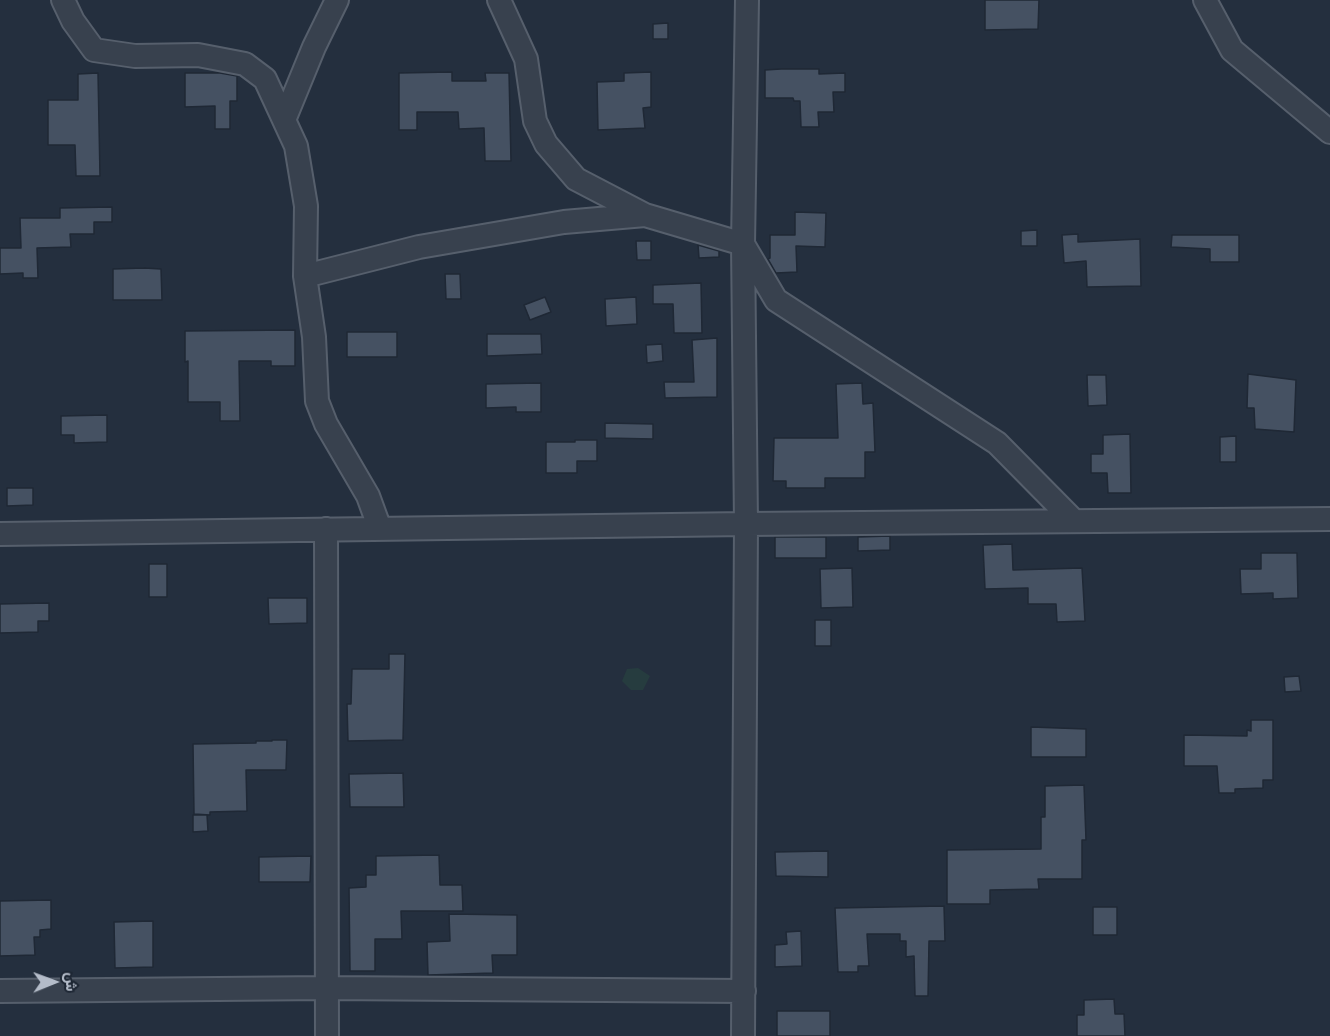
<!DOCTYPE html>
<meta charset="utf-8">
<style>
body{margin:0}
#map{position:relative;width:1330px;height:1036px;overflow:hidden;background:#242f3e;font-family:Quicksand,Vazirmatn,sans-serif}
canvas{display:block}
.north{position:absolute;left:24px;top:952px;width:60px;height:60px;-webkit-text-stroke:4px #1d2633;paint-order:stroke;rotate:89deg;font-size:16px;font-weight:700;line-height:24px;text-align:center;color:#b4bcc9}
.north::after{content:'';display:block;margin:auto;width:21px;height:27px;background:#b4bcc9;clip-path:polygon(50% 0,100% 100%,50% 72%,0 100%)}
</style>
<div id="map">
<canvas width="1330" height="1036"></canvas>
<div class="north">ش</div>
</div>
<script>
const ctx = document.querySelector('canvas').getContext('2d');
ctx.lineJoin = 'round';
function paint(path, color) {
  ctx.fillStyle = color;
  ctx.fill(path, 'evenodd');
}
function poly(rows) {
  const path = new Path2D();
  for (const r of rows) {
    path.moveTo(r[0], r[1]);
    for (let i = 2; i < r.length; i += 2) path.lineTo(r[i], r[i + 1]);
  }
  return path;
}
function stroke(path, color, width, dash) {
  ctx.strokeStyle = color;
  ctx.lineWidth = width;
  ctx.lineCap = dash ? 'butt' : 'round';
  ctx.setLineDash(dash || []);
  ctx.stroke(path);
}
paint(poly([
 [638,668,650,676,643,690,631,690,622,681,627,669]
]), '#263c3f');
const building = poly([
 [985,0,1039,0,1038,29,985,30,985,0],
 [668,23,668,39,653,39,653,24,668,23],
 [781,69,819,69,819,74,845,73,845,92,833,92,834,112,818,112,819,127,801,127,800,101,794,101,793,98,765,98,765,70,781,69],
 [452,72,452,81,486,81,485,73,509,73,511,161,485,161,484,128,459,129,458,112,417,112,417,130,399,130,399,73,452,72],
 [651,72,651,107,643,108,645,128,598,130,597,82,624,81,624,73,651,72],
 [98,73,100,176,76,176,75,145,48,145,48,100,78,100,78,74,98,73],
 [185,73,220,73,237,76,237,101,230,101,230,129,215,129,215,106,185,107,185,73],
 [112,207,112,222,94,222,94,234,70,234,71,247,37,248,38,278,23,278,23,273,0,274,0,248,21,248,20,218,60,218,60,208,112,207],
 [795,212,826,213,825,247,796,246,797,272,776,273,768,259,770,258,770,235,795,235,795,212],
 [1037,230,1037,246,1021,246,1021,231,1037,230],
 [1078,234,1078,242,1140,239,1141,286,1087,287,1086,261,1064,263,1062,235,1078,234],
 [1172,235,1239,235,1239,262,1210,262,1210,249,1171,247,1172,235],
 [636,241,651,241,651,260,637,260,636,241],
 [698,245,719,251,719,257,699,258,698,245],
 [144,268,161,269,162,300,113,300,113,269,144,268],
 [445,274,460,274,461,299,446,299,445,274],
 [701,283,702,333,674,333,673,304,653,304,653,285,701,283],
 [545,297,551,312,530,320,524,305,545,297],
 [636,297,637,324,606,326,605,299,636,297],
 [295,330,295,366,271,366,271,361,239,361,240,421,220,421,220,402,188,402,188,361,185,362,185,331,295,330],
 [347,332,397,332,397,357,347,357,347,332],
 [487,334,541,334,542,354,487,356,487,334],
 [717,338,717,397,665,398,664,382,694,382,692,340,717,338],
 [662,344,663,361,647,363,646,345,662,344],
 [1248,374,1296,380,1294,432,1255,429,1254,408,1247,408,1248,374],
 [1087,375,1106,375,1107,405,1088,406,1087,375],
 [541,383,541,412,516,412,516,407,486,408,486,384,541,383],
 [862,383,863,404,873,403,875,452,865,452,865,478,825,478,825,488,786,488,786,481,773,481,774,438,838,438,836,384,862,383],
 [107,415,107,442,74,443,74,435,61,435,61,416,107,415],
 [605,423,653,424,653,439,605,438,605,423],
 [1130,434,1131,493,1108,493,1107,473,1091,473,1091,454,1103,454,1103,435,1130,434],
 [1236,436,1236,462,1220,462,1220,437,1236,436],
 [575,440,597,440,597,461,577,461,577,473,546,473,546,442,575,442,575,440],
 [7,488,33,488,33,505,7,506,7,488],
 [890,536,890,550,858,551,858,537,890,536],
 [775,537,826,537,826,558,775,558,775,537],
 [1012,544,1013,570,1082,568,1085,621,1057,622,1056,604,1028,604,1028,588,985,589,983,545,1012,544],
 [1261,553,1297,553,1298,598,1273,599,1273,593,1241,594,1240,569,1261,569,1261,553],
 [149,564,167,564,167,597,149,597,149,564],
 [852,568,853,607,821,608,820,569,852,568],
 [268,598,307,598,307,623,269,624,268,598],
 [49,603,49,621,38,621,38,632,0,633,0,604,49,603],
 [815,620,831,620,831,646,815,646,815,620],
 [389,654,405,654,403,740,348,741,347,704,351,704,352,669,389,669,389,654],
 [1299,676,1301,691,1285,692,1284,677,1299,676],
 [1251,720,1273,720,1273,780,1263,780,1263,788,1235,789,1235,793,1219,793,1217,766,1184,766,1184,735,1247,736,1247,730,1251,731,1251,720],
 [1031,727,1086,729,1086,757,1031,757,1031,727],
 [272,740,287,740,286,770,246,770,247,811,210,812,210,815,194,814,193,744,256,743,256,741,272,741,272,740],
 [403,773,404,807,350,807,349,774,403,773],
 [1084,785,1086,840,1082,840,1082,879,1038,879,1039,889,990,890,990,904,947,904,947,850,1041,849,1041,817,1045,817,1045,786,1084,785],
 [193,815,207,815,208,831,193,832,193,815],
 [828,851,828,877,776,876,775,852,828,851],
 [439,855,440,885,462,885,463,911,401,911,402,939,375,939,375,971,350,971,349,888,366,887,366,875,376,875,376,856,439,855],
 [311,856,310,882,259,882,259,857,311,856],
 [51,900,51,929,40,930,40,937,34,937,35,955,0,956,0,901,51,900],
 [944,906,945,941,929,941,928,996,915,996,914,956,906,957,906,941,900,941,900,934,867,934,869,966,858,966,858,972,838,972,835,908,944,906],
 [1093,907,1117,907,1117,935,1093,935,1093,907],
 [449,914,517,915,517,955,492,955,493,973,428,975,427,942,450,941,449,914],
 [153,921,153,967,115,968,114,922,153,921],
 [801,931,802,966,775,967,775,945,787,944,786,932,801,931],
 [1114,999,1115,1014,1124,1014,1125,1036,1077,1036,1077,1015,1084,1015,1084,1000,1114,999],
 [777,1011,830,1011,830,1036,777,1036,777,1011]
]);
paint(building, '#455162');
stroke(building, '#1f2835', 1.5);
const minor = poly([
 [63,0,73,21,94,50,135,56,198,55,245,64,265,79,296,146,306,206,305,276,314,337,317,401,326,424,368,496,380,529],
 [499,0,526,59,535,121,546,144,576,179,645,215],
 [1205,0,1232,50,1330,132],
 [284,120,314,47,337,0],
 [305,276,419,247,564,222,645,215,743,244,776,300,997,443,1074,521],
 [326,529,327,1036],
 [0,534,746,524,1330,519],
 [0,991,326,988,744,991],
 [743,1036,746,524,743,244,747,0]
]);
stroke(minor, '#565f6c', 26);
stroke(minor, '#38414e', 22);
</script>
